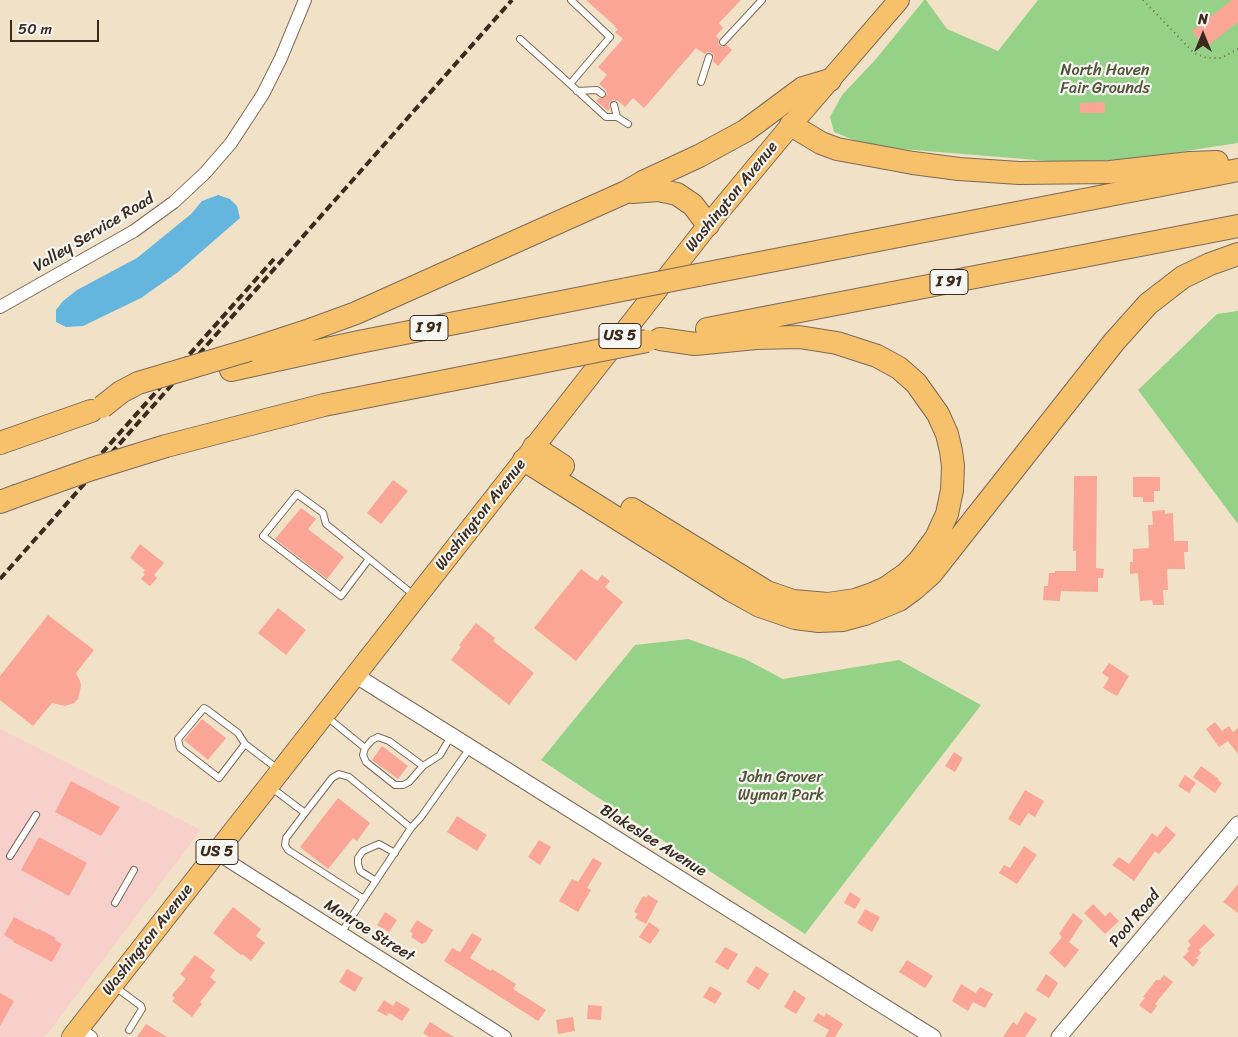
<!DOCTYPE html>
<style>
body{margin:0}
#map{position:relative;width:1238px;height:1037px;overflow:hidden;background:#f1e2c7;font-family:Sriracha,sans-serif}
canvas{display:block}
.north{position:absolute;left:1178px;top:10px;width:50px;height:50px;-webkit-text-stroke:4px #f6f6f2;paint-order:stroke;rotate:0deg;font-size:14px;font-weight:700;line-height:20px;text-align:center;color:#3b2a1e}
.north::after{content:'';display:block;margin:auto;width:18px;height:22px;background:#3b2a1e;clip-path:polygon(50% 0,100% 100%,50% 72%,0 100%)}
.scale{position:absolute;left:10px;top:20px;width:89px;height:22px;box-sizing:border-box;border:2px solid #3b2a1e;border-top:0;padding-left:6px;font-size:15px;line-height:18px;white-space:nowrap;color:#3b2a1e;-webkit-text-stroke:4px #f6f6f2;paint-order:stroke}
</style>
<div id="map">
<canvas width="1238" height="1037"></canvas>
<div class="north">N</div>
<div class="scale">50 m</div>
</div>
<script>
const ctx = document.querySelector('canvas').getContext('2d');
ctx.lineJoin = 'round';
function paint(path, color) {
  ctx.fillStyle = color;
  ctx.fill(path, 'evenodd');
}
function poly(rows) {
  const path = new Path2D();
  for (const r of rows) {
    path.moveTo(r[0], r[1]);
    for (let i = 2; i < r.length; i += 2) path.lineTo(r[i], r[i + 1]);
  }
  return path;
}
function stroke(path, color, width, dash) {
  ctx.strokeStyle = color;
  ctx.lineWidth = width;
  ctx.lineCap = dash ? 'butt' : 'round';
  ctx.setLineDash(dash || []);
  ctx.stroke(path);
}
function label(font, color, halo, rows, align = 'center') {
  ctx.font = font + ' Sriracha,sans-serif';
  ctx.lineWidth = 4.5;
  ctx.setLineDash([]);
  ctx.textBaseline = 'middle';
  ctx.strokeStyle = halo;
  ctx.fillStyle = color;
  for (const [text, x, y, turn = 0] of rows) {
    ctx.save();
    ctx.translate(x, y);
    ctx.rotate((+turn || 0) * Math.PI / 180);
    ctx.textAlign = isNaN(turn) ? turn : align;
    if (halo) ctx.strokeText(text, 0, 0);
    ctx.fillText(text, 0, 0);
    ctx.restore();
  }
}
paint(poly([
 [0,729,201,830,45,1037,0,1037]
]), '#f7d0cb');
paint(poly([
 [924,0,926,0,947,29,998,51,1038,0,1238,0,1238,143,1134,159,1061,162,902,149,864,144,834,132,830,117,842,95,876,59],
 [1238,311,1238,524,1138,390,1217,314],
 [688,639,745,659,783,679,899,660,981,705,805,934,541,760,635,645]
]), '#95d288');
paint(poly([
 [218,195,230,199,237,206,240,218,178,272,141,298,83,326,66,327,56,322,56,310,63,301,77,290,137,258,191,214,202,201]
]), '#64b6df');
paint(poly([
 [586,0,741,0,719,23,723,28,716,36,719,39,718,44,722,47,727,45,732,50,718,66,713,61,714,56,712,53,708,52,705,54,696,48,644,108,633,98,625,107,618,101,613,100,609,103,610,109,608,111,596,101,599,98,604,98,607,94,606,90,599,84,607,75,598,67,623,39,615,32,618,30,614,25],
 [1232,0,1238,0,1238,22,1205,48,1192,31],
 [1105,102,1105,113,1080,113,1080,103],
 [1074,476,1097,476,1096,568,1104,569,1103,578,1098,578,1098,592,1061,591,1060,601,1043,600,1044,586,1048,586,1049,573,1055,573,1055,571,1076,571,1076,551,1073,551],
 [1133,477,1160,477,1160,491,1154,491,1154,502,1143,502,1143,497,1133,497],
 [393,480,408,491,381,524,367,513],
 [301,508,316,519,308,529,344,557,327,579,275,539],
 [1165,510,1165,514,1173,513,1174,541,1188,541,1188,552,1184,552,1185,569,1167,569,1168,590,1163,590,1164,605,1153,605,1152,600,1140,601,1138,573,1130,574,1130,562,1133,562,1133,549,1149,548,1148,525,1153,525,1152,511],
 [140,544,164,563,154,575,157,578,150,586,141,579,145,574,143,573,145,570,130,558],
 [581,569,597,581,602,575,610,581,605,587,623,602,576,661,534,628],
 [278,608,306,630,286,655,258,633],
 [48,615,94,650,76,673,80,681,81,686,78,699,74,703,65,706,52,703,33,726,0,700,0,676],
 [476,623,495,638,493,641,534,673,509,705,451,660,461,647,459,645],
 [1109,663,1129,676,1117,696,1103,688,1109,678,1102,673],
 [202,719,226,738,208,760,184,740],
 [1215,722,1222,731,1229,726,1233,732,1238,728,1238,754,1228,741,1219,747,1206,729],
 [382,746,408,766,398,779,372,760],
 [954,752,963,758,955,772,945,766],
 [1201,766,1219,779,1218,780,1222,783,1215,793,1193,777],
 [1185,775,1196,783,1189,793,1178,786],
 [71,781,120,807,101,836,55,812],
 [1025,790,1044,801,1035,817,1028,813,1020,826,1008,819],
 [338,798,370,823,357,841,353,838,328,869,300,847],
 [457,816,487,835,477,851,447,832],
 [1166,826,1176,835,1159,854,1155,851,1134,881,1112,865,1119,857,1129,864,1152,833,1157,837],
 [39,837,87,863,69,896,21,870],
 [539,840,551,847,540,865,528,857],
 [1024,846,1037,855,1017,884,999,873,1004,865,1010,868],
 [593,858,602,863,587,888,591,890,578,912,559,901,572,879,578,882],
 [1238,884,1238,913,1223,902],
 [850,892,861,899,855,909,844,903],
 [648,895,658,901,646,924,635,918,638,914,634,912,643,896,646,898],
 [1093,904,1105,916,1110,912,1119,921,1105,934,1084,913],
 [233,907,261,929,256,936,265,943,251,961,242,954,241,955,213,933],
 [865,909,880,917,872,932,857,923],
 [385,912,397,920,389,932,377,925],
 [1073,913,1083,921,1069,942,1079,950,1065,968,1049,953,1062,937,1059,934],
 [14,917,38,930,39,929,56,938,55,940,62,944,52,962,13,942,14,941,4,935],
 [417,920,433,930,426,942,422,944,411,937,413,934,410,931],
 [649,922,660,930,650,944,639,937],
 [1204,924,1215,935,1199,950,1201,953,1196,958,1199,960,1193,967,1183,957,1189,951,1187,949,1191,945,1188,941],
 [472,933,482,939,470,958,491,971,492,969,516,984,513,989,546,1010,538,1021,444,961,452,948,460,952],
 [725,947,738,954,728,970,715,962],
 [195,955,215,970,210,977,216,982,200,1002,202,1004,192,1017,172,1001,175,998,172,995,186,979,180,974],
 [907,960,933,976,925,988,899,972],
 [756,966,769,974,759,990,746,982],
 [347,969,363,978,355,992,339,982],
 [1046,974,1058,983,1049,998,1036,990],
 [1164,975,1173,982,1155,1004,1157,1006,1151,1014,1139,1005,1145,998,1143,997,1156,980,1160,980],
 [961,984,976,993,980,987,993,994,985,1008,973,1002,968,1011,952,1001],
 [710,986,722,993,715,1004,703,997],
 [794,990,806,998,796,1014,784,1007],
 [0,993,14,1001,0,1026],
 [384,1000,393,1006,387,1016,377,1011],
 [396,1001,410,1009,402,1021,389,1013],
 [588,1005,602,1006,601,1020,587,1019],
 [1025,1012,1037,1019,1025,1037,1003,1037,1013,1022,1017,1025],
 [818,1013,824,1017,826,1013,843,1024,835,1037,825,1037,829,1030,813,1021],
 [573,1017,575,1031,558,1034,556,1020],
 [430,1022,454,1037,429,1037,423,1033],
 [146,1024,167,1037,137,1037]
]), '#fba596');
const service = poly([
 [571,0,610,37,570,84,606,117,617,117,628,124],
 [520,39,570,84],
 [723,42,762,0],
 [701,82,709,57],
 [577,91,597,90,602,94],
 [614,105,617,117],
 [369,559,341,596,263,536,297,494,323,513,326,524,415,596],
 [327,717,365,748],
 [245,744,219,778,180,748,178,739,204,708,206,709,238,733,245,744,279,770],
 [423,766,389,741,378,737,372,740,365,748,363,755,366,762,395,785,403,785,409,782,423,766,440,755,451,736],
 [272,788,305,813,332,778,339,774,349,777,411,828,341,933],
 [305,813,286,838,285,845,288,850,364,899],
 [411,828,421,817,470,748],
 [10,856,36,815],
 [376,881,360,871,358,864,358,858,363,851,379,844,395,853],
 [115,903,134,870],
 [114,986,141,1006,142,1009,129,1030]
]);
const minor = poly([
 [0,307,134,231,174,202,205,173,231,143,263,94,281,58,305,0],
 [216,853,505,1037],
 [79,1029,91,1037]
]);
const tertiary = poly([
 [355,675,933,1037],
 [1059,1037,1238,824]
]);
const primary = poly([
 [72,1037,708,225,791,125,899,0]
]);
const motorway = poly([
 [791,125,821,143,837,149,913,163,959,169,1019,173,1110,172,1190,163,1217,162],
 [632,192,658,190,677,194,693,205,708,225],
 [698,275,1238,170],
 [707,329,1238,226],
 [249,350,307,331,356,313,626,192,643,182,699,156,745,131,803,88,830,80],
 [231,370,354,343,627,289],
 [0,443,91,411],
 [166,446,324,405,577,355],
 [534,447,563,466],
 [524,460,731,590,760,606,795,618,819,621,843,620,865,614,899,600,914,589,931,574,1114,342,1148,304,1183,277,1210,264,1238,254],
 [0,502,16,496],
 [632,509,767,592,793,601,828,604,855,600,872,594,886,588,906,574,919,561,936,538,947,514,952,490,953,466,951,451,947,434,938,414,916,383,899,368,877,356,837,343,799,337,756,338,695,344,660,339]
]);
stroke(service, '#7b6a59', 8);
stroke(minor, '#7b6a59', 14);
stroke(tertiary, '#7b6a59', 17);
stroke(primary, '#7b6a59', 22);
stroke(motorway, '#7b6a59', 24);
stroke(poly([
 [1143,0,1194,53,1207,58,1221,58,1238,49]
]), '#7b6a59', 2, [1, 4]);
stroke(service, '#fff', 6);
stroke(minor, '#fff', 12);
stroke(tertiary, '#fff', 15);
stroke(primary, '#f7c06b', 20);
stroke(motorway, '#f7c06b', 22);
stroke(poly([
 [78,480,274,259],
 [0,579,512,0]
]), '#3b2a1e', 4, [8, 4]);
const motorwayBridge = poly([
 [627,289,698,275],
 [577,355,647,341],
 [102,407,121,392,138,383,249,350],
 [16,496,92,469,166,446]
]);
stroke(motorwayBridge, '#7b6a59', 24, []);
stroke(motorwayBridge, '#f7c06b', 22);
for (const [x, y, w] of [
 [949,282,38],
 [429,328,38],
 [620,336,42],
 [217,852,42]
]) {
  const box = new Path2D();
  box.roundRect(x - w / 2, y - 12.5, w, 25, 4);
  ctx.fillStyle = '#f6f6f2';
  ctx.fill(box);
  stroke(box, '#3b2a1e', 1);
}
label('bold 15px', '#3b2a1e', null, [
 ["I 91",949,282],
 ["I 91",429,328],
 ["US 5",620,336],
 ["US 5",217,852]
]);
label('16px', '#525438', '#f6f6f2', [
 ["North Haven",1105,71],
 ["Fair Grounds",1105,89],
 ["John Grover",781,778],
 ["Wyman Park",781,796]
]);
label('16px', '#3b2a1e', '#f6f6f2', [
 ["Washington Avenue",732,197,-51],
 ["Valley Service Road",94,233,-31],
 ["Washington Avenue",481,515,-52],
 ["Blakeslee Avenue",653,841,32],
 ["Pool Road",1135,919,-50],
 ["Monroe Street",369,931,32],
 ["Washington Avenue",148,940,-52]
]);
</script>
